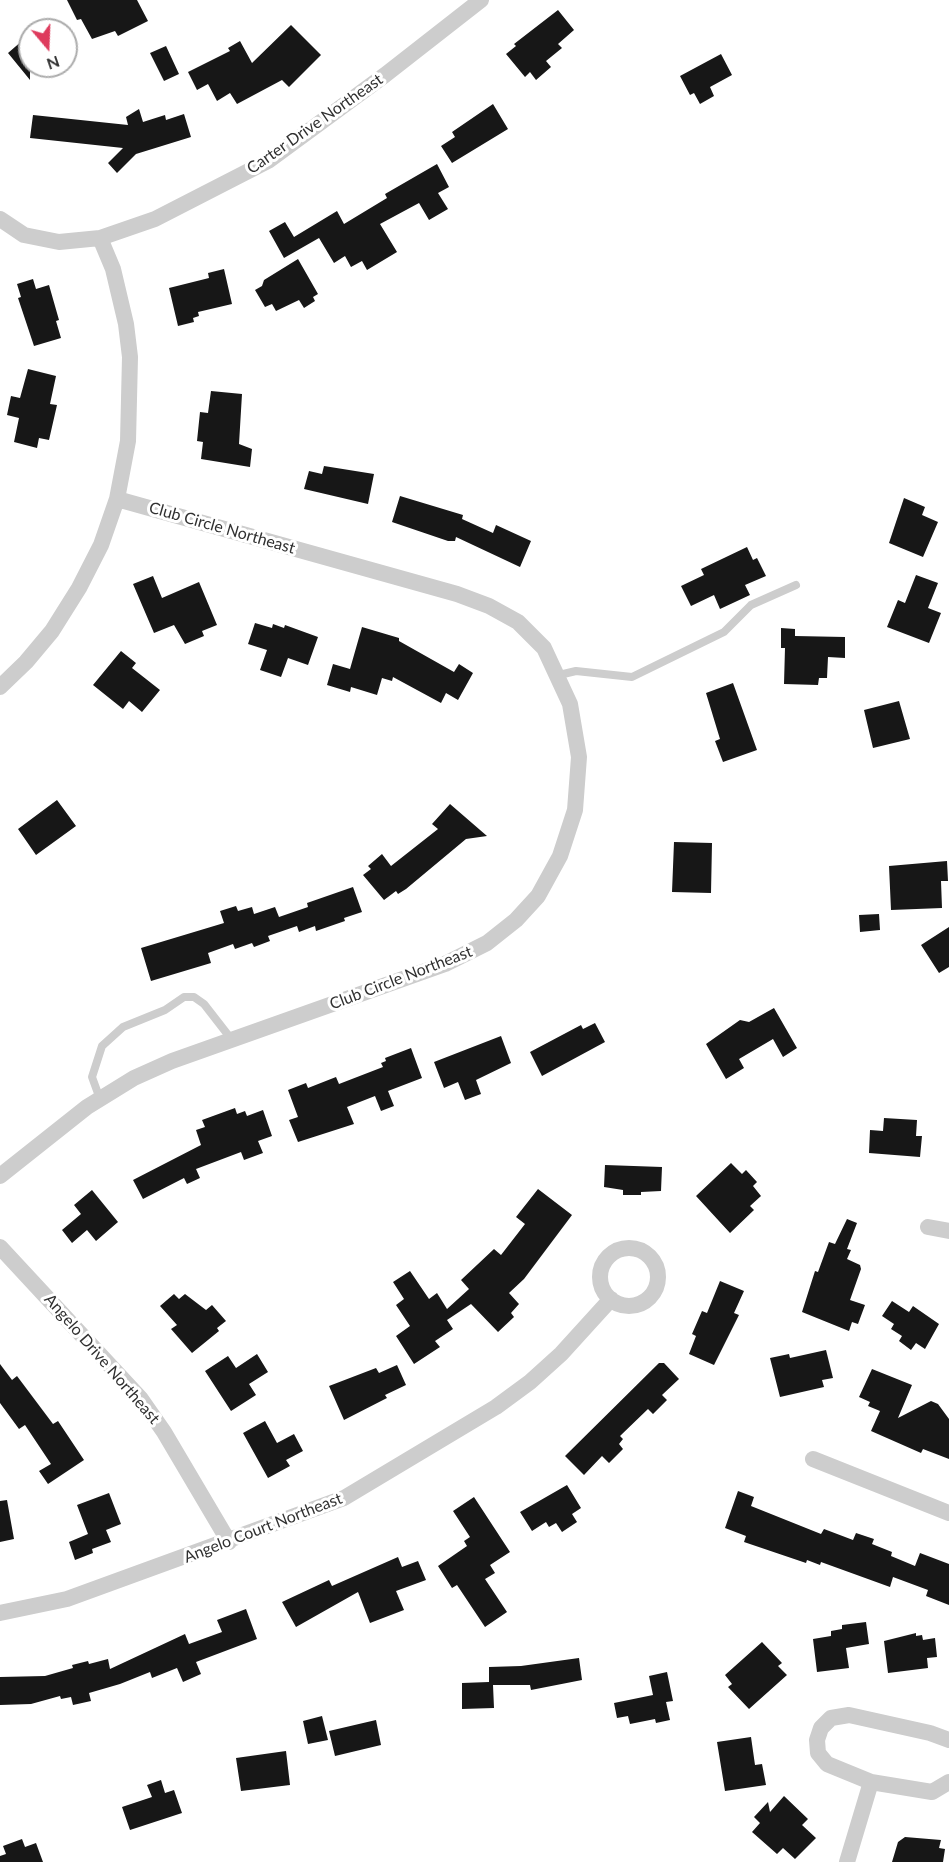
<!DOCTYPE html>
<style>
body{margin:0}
#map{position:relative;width:949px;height:1862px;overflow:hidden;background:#fff;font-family:Lato,sans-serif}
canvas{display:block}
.north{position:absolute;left:18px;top:18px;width:60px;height:60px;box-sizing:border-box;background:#fff;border:2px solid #acacac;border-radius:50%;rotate:161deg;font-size:16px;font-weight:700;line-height:24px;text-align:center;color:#303030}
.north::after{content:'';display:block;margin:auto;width:21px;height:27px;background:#de3b5d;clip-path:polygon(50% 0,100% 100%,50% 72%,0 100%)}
</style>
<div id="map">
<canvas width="949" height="1862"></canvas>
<div class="north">N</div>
</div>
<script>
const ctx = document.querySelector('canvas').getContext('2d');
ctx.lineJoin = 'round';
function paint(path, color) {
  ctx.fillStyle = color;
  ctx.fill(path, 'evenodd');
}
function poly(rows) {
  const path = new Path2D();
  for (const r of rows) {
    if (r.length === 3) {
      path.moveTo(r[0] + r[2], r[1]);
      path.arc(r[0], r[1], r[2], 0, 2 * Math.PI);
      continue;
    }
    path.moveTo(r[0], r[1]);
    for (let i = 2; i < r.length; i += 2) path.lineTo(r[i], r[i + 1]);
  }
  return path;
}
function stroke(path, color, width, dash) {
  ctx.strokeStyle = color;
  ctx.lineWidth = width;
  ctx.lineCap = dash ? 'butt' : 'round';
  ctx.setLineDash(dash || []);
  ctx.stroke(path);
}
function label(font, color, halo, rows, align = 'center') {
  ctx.font = font + ' Lato,sans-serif';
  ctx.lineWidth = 6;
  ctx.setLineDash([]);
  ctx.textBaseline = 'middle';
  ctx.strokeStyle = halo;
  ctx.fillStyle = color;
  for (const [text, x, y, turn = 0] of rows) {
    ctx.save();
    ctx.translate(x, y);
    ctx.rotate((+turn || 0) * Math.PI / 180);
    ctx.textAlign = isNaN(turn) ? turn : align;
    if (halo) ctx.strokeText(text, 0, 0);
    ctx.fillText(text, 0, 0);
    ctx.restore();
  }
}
paint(poly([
 [67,0,137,0,148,21,118,36,115,31,92,39,81,19,77,20],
 [558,10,574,30,558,44,562,48,546,61,551,67,536,80,530,72,525,77,506,54,516,46,514,44],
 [291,25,321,55,289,87,282,80,237,104,230,93,217,101,208,84,197,90,188,72,230,51,228,48,240,41,252,63],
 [30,34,30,80,8,53],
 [166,46,179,74,164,81,150,53],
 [721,54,732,75,710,87,714,96,700,104,694,93,690,95,680,76],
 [493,104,508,129,452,163,441,146,455,137,452,132],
 [139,109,143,122,165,115,166,120,184,114,191,137,136,154,117,173,108,163,123,148,30,138,33,115,128,125,126,117],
 [437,164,449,187,438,193,448,209,429,220,419,203,380,224,397,252,367,270,362,261,351,267,345,256,334,263,319,238,284,258,269,231,285,222,294,237,337,211,344,224,387,198,385,194],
 [298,259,318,294,313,297,315,301,304,308,299,300,276,311,272,304,265,307,255,290,262,286,264,280],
 [224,269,232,304,198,312,199,316,193,318,194,322,178,326,169,288,209,278,208,273],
 [33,279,36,289,49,285,59,320,56,321,61,338,34,346,18,298,21,297,17,284],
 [28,369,56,376,50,404,57,405,49,440,39,438,37,448,14,442,19,418,7,415,11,396,20,398],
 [211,391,242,394,239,444,252,449,250,467,201,459,203,442,197,441,200,412,208,413],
 [324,466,374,474,368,504,304,489,309,471,322,474],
 [400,496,463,515,462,519,493,533,496,525,531,541,520,567,456,537,455,541,448,541,392,522],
 [904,498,925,507,922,515,938,522,923,557,889,543],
 [747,547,753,560,757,558,766,576,745,585,750,595,720,609,714,595,691,606,681,586,704,575,701,569],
 [916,575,938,583,928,608,941,613,929,643,887,627,898,600,905,603],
 [153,576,162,598,199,582,217,625,202,631,204,636,185,644,174,625,154,633,133,584],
 [255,623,272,628,273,624,284,628,285,625,318,637,308,665,288,658,281,677,260,670,267,650,248,644],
 [362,627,399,638,399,641,454,672,459,664,473,673,458,700,446,693,441,703,393,677,392,681,382,678,377,695,351,687,350,692,327,685,333,664,350,669],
 [781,628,795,629,795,636,845,637,845,658,828,657,827,678,819,678,818,685,784,684,785,648,781,648],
 [121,651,136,663,132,668,160,690,142,712,129,701,123,709,93,685],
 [733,683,757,750,723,762,715,741,720,739,706,693],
 [899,701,910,739,873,748,864,710],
 [57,800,76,826,36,855,18,829],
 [450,804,487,836,466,839,406,889,398,894,396,891,384,900,363,875,371,869,368,866,382,854,391,866,438,829,432,824],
 [674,842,712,843,711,893,672,892],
 [947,861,948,881,941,881,942,908,891,910,889,866],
 [353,887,362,912,344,918,345,921,316,931,315,926,299,932,297,926,268,936,270,941,254,947,252,943,235,949,233,944,208,953,211,963,151,981,141,948,224,923,220,911,236,906,238,911,252,907,254,914,275,907,279,917,308,907,307,903],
 [879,914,880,930,860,932,859,915],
 [949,927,949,967,939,973,921,945],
 [774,1008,797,1048,783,1057,773,1039,739,1059,744,1068,726,1079,706,1044,740,1020,749,1022],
 [595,1023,605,1042,542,1076,530,1052,581,1025,583,1029],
 [501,1036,511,1063,476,1080,481,1094,465,1100,458,1082,444,1088,434,1062],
 [411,1048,422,1078,388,1091,394,1106,381,1111,375,1096,347,1107,354,1124,298,1142,289,1120,298,1117,288,1090,306,1083,308,1088,336,1077,339,1084,383,1067,381,1063,386,1061,385,1058],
 [235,1108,237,1114,245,1111,247,1116,263,1110,272,1136,258,1141,263,1153,244,1160,241,1152,196,1169,200,1178,187,1184,184,1178,143,1199,133,1180,201,1145,196,1130,205,1127,202,1120],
 [884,1118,917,1120,916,1136,922,1136,920,1157,869,1153,870,1130,883,1131],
 [731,1163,742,1174,746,1170,757,1182,753,1186,761,1196,750,1206,754,1210,730,1233,696,1196],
 [605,1165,662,1167,661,1191,641,1192,641,1195,623,1195,623,1190,604,1187],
 [538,1189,572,1215,524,1279,509,1293,519,1304,511,1313,514,1317,498,1332,471,1304,447,1320,453,1329,435,1341,440,1347,414,1364,396,1336,410,1326,396,1305,404,1299,393,1282,410,1271,429,1299,437,1293,447,1309,469,1289,461,1280,494,1249,501,1255,525,1224,516,1217],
 [92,1190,118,1222,96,1241,87,1230,72,1243,62,1230,81,1214,74,1205],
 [847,1219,857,1223,847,1249,851,1250,847,1259,860,1265,861,1269,850,1300,865,1305,858,1324,852,1322,849,1331,802,1312,815,1271,818,1272,829,1242,835,1244],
 [720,1281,744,1291,734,1313,739,1315,714,1365,689,1354,696,1336,692,1334,702,1311,707,1313],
 [174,1294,179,1299,185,1294,206,1310,212,1305,226,1321,217,1328,219,1331,192,1353,171,1329,177,1325,160,1306],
 [892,1301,909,1312,913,1306,939,1324,925,1349,916,1343,911,1350,899,1341,902,1336,891,1329,894,1324,882,1316],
 [826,1350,833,1378,822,1380,824,1387,780,1397,770,1358,789,1354,790,1358],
 [257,1354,268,1372,249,1384,256,1395,231,1411,205,1371,228,1356,236,1368],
 [659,1363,664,1363,679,1379,662,1395,667,1400,653,1414,648,1409,620,1436,623,1439,619,1444,623,1449,609,1463,602,1456,584,1475,565,1456],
 [0,1364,12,1380,17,1376,53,1424,58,1421,84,1460,48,1484,39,1471,51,1464,25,1425,19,1429,0,1403],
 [397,1365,406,1385,385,1395,387,1398,344,1420,329,1386,376,1368,379,1373],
 [872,1369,912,1385,898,1418,931,1401,938,1404,949,1419,949,1459,923,1449,921,1453,871,1431,880,1411,868,1406,870,1402,859,1397],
 [265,1421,277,1443,294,1434,303,1451,286,1460,290,1466,268,1478,243,1433],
 [567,1485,581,1508,572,1514,577,1522,562,1532,556,1523,549,1527,546,1522,532,1531,520,1512],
 [738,1491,754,1497,751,1506,821,1534,824,1529,853,1540,856,1533,874,1539,872,1544,892,1552,891,1556,915,1566,920,1553,949,1564,949,1605,926,1596,928,1590,893,1577,890,1587,821,1562,820,1565,807,1560,806,1563,744,1542,746,1536,725,1528],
 [109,1493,121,1524,106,1530,111,1542,92,1549,93,1553,75,1560,69,1542,88,1534,77,1505],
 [474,1497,510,1552,490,1565,495,1573,485,1579,507,1612,485,1627,457,1585,452,1588,438,1566,467,1546,464,1541,470,1537,453,1511],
 [7,1500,14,1539,0,1542,0,1501],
 [398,1557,402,1567,418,1561,426,1580,396,1591,404,1610,370,1623,358,1592,296,1627,282,1602,329,1580,332,1586],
 [246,1609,257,1639,196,1662,201,1674,183,1682,177,1668,152,1678,150,1672,120,1684,89,1693,91,1701,73,1705,71,1697,61,1699,60,1696,31,1704,0,1705,0,1677,45,1676,73,1668,72,1665,88,1661,89,1664,108,1659,110,1669,185,1634,189,1644,222,1632,217,1620],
 [866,1622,869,1644,846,1648,849,1668,817,1672,813,1639,831,1636,831,1631,842,1629,842,1625],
 [916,1633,916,1636,922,1635,923,1640,935,1638,937,1657,927,1658,928,1668,888,1673,884,1641],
 [762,1642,782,1663,778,1666,787,1675,749,1709,728,1687,732,1684,725,1675],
 [579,1658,582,1680,531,1690,530,1685,493,1685,494,1708,462,1709,462,1683,489,1682,489,1667,521,1666],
 [667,1672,673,1701,666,1702,670,1720,656,1723,655,1719,630,1724,628,1716,617,1718,614,1703,653,1695,649,1676],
 [322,1716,328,1740,308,1744,303,1721],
 [376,1720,381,1745,335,1756,329,1731],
 [751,1737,755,1765,762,1764,766,1785,725,1791,717,1742],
 [286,1751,290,1785,241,1791,236,1758],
 [161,1780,165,1793,174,1790,182,1813,130,1830,122,1807,152,1797,147,1785],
 [784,1796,808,1819,802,1825,816,1838,795,1859,783,1848,777,1854,752,1832,760,1823,754,1817,768,1802,770,1812],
 [905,1837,941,1840,939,1848,945,1849,943,1862,892,1862,898,1842],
 [22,1839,25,1847,36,1843,43,1862,0,1862,0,1856,6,1854,3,1846]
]), '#171717');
stroke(poly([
 [559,675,576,671,632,677,724,632,751,605,796,585],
 [100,1099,92,1077,102,1046,123,1027,165,1010,184,997,194,997,204,1004,232,1040]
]), '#cdcdcd', 8);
stroke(poly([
 [0,219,24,235,59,242,100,238,155,219,268,161,385,75,481,0],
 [0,687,26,662,52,631,79,588,101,545,117,499,128,441,130,357,126,324,113,269,100,238],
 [0,1176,87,1107,134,1078,172,1061,445,964,487,943,516,920,538,896,560,856,575,810,579,757,570,704,544,648,518,622,489,606,457,594,117,499],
 [928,1227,949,1231],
 [0,1247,141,1399,164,1432,229,1542],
 [629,1277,29],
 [813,1459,949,1513],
 [0,1613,67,1599,344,1498,496,1407,530,1382,561,1354,611,1299],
 [871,1782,827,1764,818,1753,817,1740,821,1728,831,1718,849,1715,930,1733,949,1740],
 [847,1862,871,1782,932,1792,949,1782]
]), '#cdcdcd', 16);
label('16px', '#303030', '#fff', [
 ["Carter Drive Northeast",315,124,-35],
 ["Club Circle Northeast",222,528,16],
 ["Club Circle Northeast",401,978,-21],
 ["Angelo Drive Northeast",102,1359,49],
 ["Angelo Court Northeast",263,1528,-21]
]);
</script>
